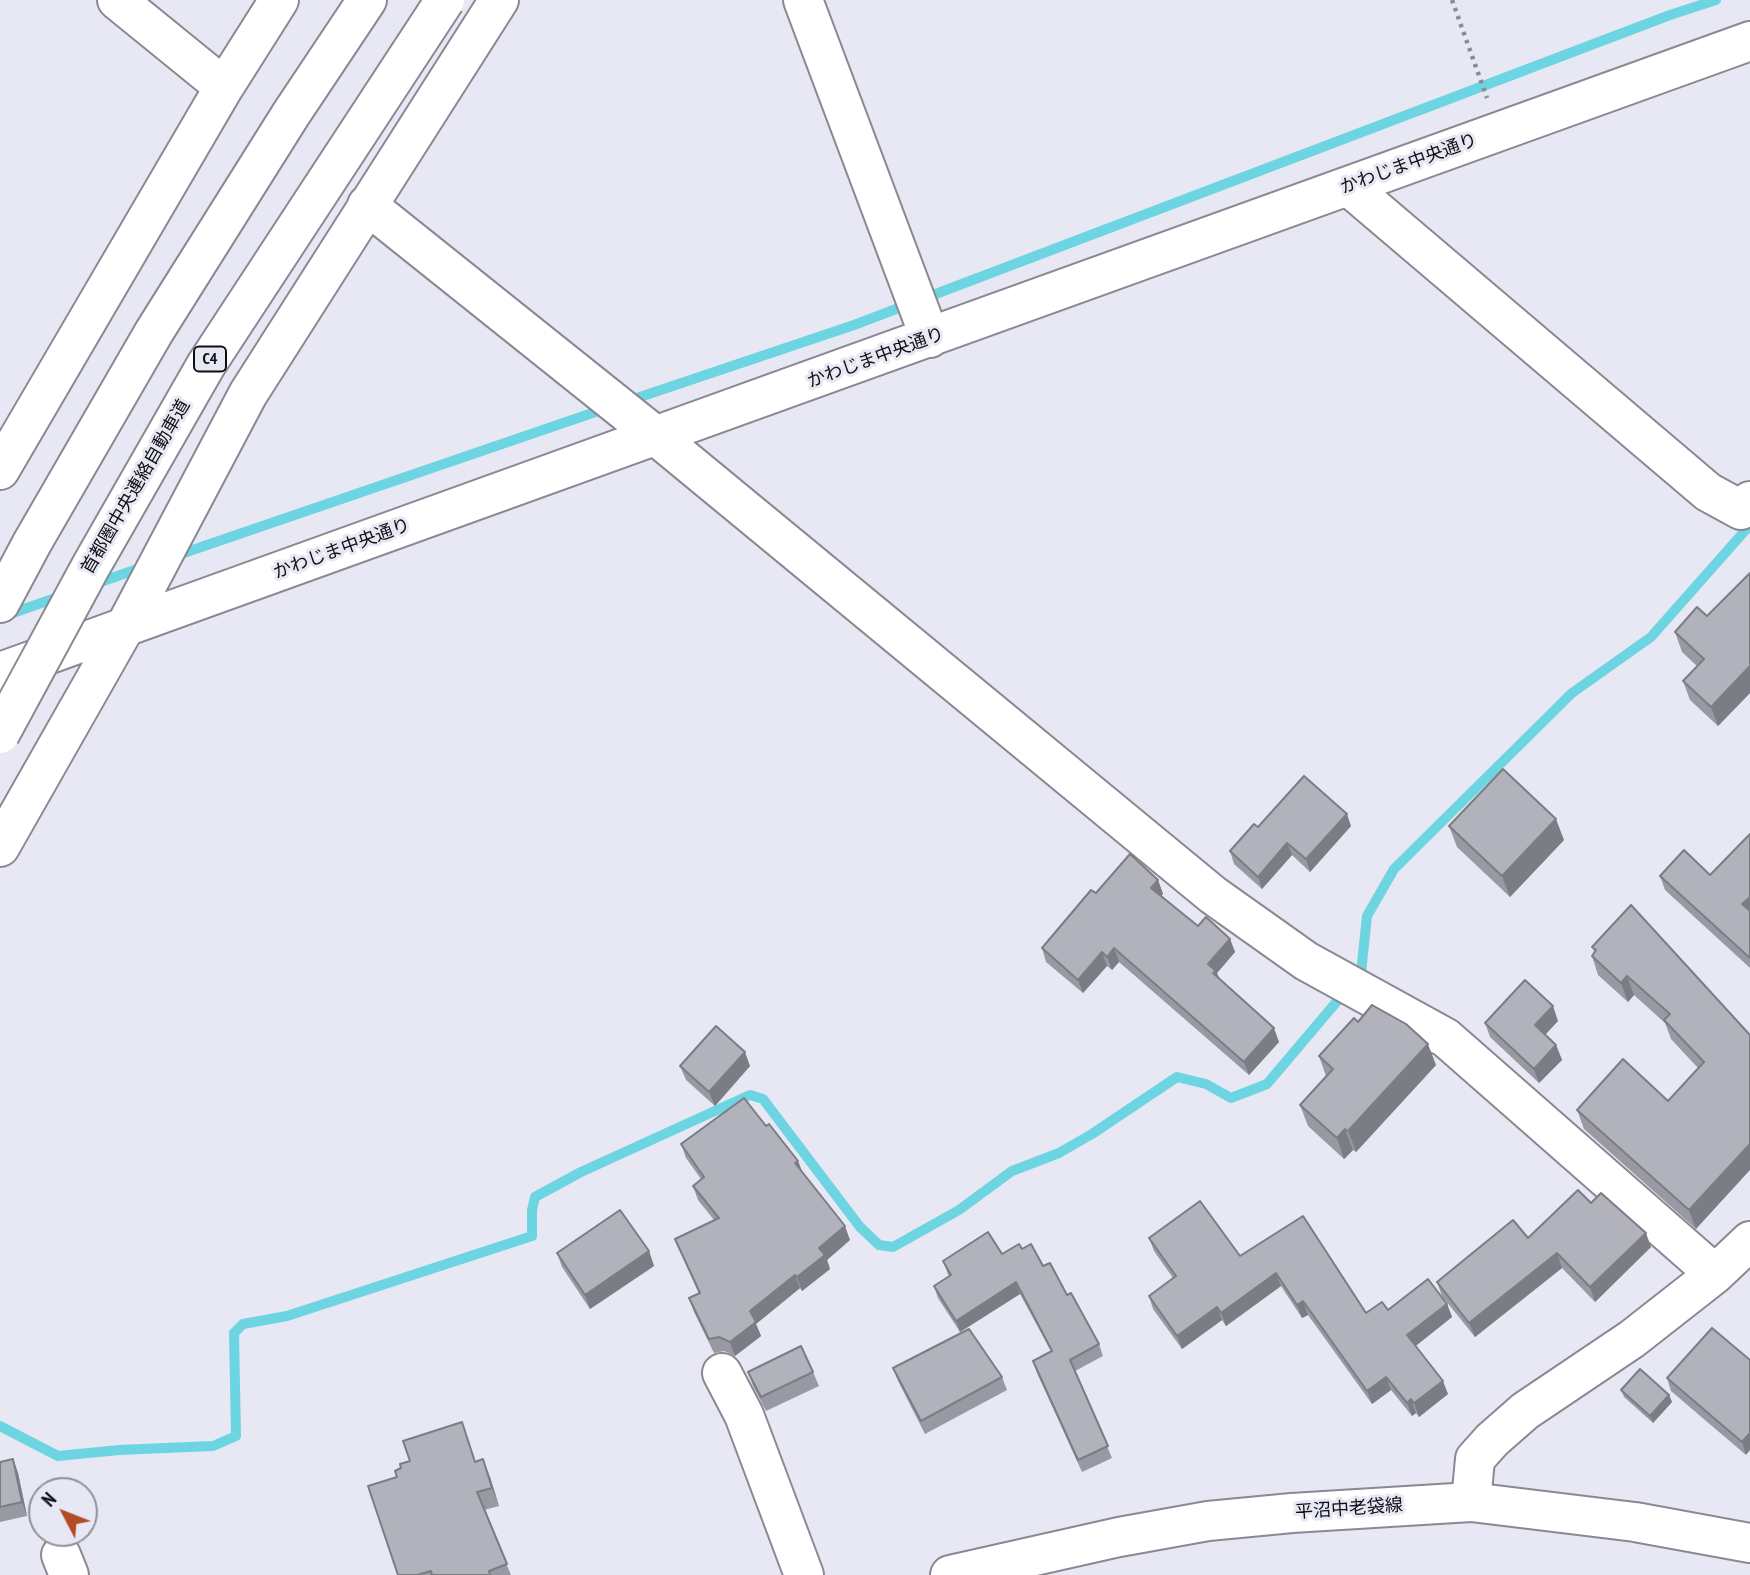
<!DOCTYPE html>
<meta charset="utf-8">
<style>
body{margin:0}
#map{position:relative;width:1750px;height:1575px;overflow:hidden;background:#e7e8f3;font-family:"PT Sans Narrow",sans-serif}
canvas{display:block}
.north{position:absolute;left:28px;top:1477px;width:70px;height:70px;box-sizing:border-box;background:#e7e8f3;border:2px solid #909199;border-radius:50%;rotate:312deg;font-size:19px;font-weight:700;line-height:28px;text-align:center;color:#0e0f12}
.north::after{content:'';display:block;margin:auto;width:24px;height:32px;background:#b34b27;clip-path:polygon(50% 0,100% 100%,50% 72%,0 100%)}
</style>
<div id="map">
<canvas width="1750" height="1575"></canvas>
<div class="north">N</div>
</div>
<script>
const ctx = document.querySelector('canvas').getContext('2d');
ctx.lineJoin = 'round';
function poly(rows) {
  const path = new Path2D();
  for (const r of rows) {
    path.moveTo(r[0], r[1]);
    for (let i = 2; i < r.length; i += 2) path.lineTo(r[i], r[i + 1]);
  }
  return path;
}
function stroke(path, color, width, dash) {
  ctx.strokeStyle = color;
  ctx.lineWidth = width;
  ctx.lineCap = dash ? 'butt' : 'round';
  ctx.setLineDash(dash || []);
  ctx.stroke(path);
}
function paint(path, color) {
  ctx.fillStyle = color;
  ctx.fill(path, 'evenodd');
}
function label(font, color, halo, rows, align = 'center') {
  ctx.font = font + ' "PT Sans Narrow","Noto Sans JP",sans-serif';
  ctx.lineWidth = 6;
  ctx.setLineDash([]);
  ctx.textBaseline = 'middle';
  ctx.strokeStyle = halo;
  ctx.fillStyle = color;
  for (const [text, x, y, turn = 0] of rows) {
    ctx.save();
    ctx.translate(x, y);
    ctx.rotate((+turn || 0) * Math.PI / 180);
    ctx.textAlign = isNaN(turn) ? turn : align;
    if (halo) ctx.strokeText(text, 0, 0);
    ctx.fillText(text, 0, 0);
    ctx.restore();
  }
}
stroke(poly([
 [625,402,854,325,1670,15,1716,0],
 [175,556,607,408],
 [92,585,143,567],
 [7,615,64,595],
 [0,1426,58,1456,119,1450,213,1446,236,1436,234,1333,243,1324,287,1316,532,1236,532,1210,535,1197,581,1172,750,1095,763,1099,860,1227,879,1245,893,1247,959,1210,1012,1171,1059,1153,1092,1134,1177,1077,1206,1084,1231,1098,1267,1084,1361,973,1367,916,1394,869,1572,693,1651,637,1750,525]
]), '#6dd5e2', 10);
const minor = poly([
 [117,0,224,87],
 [803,0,930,338],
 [1348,186,1708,492,1741,510,1750,501],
 [367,205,656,436,1213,895,1306,961,1446,1038,1715,1274],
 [0,470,224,87,279,0],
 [0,672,1750,41],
 [0,847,125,627,248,394,499,0],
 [722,1373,744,1415,804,1575],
 [1471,1502,1475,1459,1492,1440,1525,1411,1632,1339,1715,1274,1750,1241],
 [61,1555,69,1575]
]);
const major = poly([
 [950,1575,1119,1537,1208,1521,1292,1513,1471,1502,1635,1522,1750,1543]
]);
const highway = poly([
 [0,603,32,543,154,332,291,114,367,0]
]);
stroke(minor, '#888993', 42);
stroke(major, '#888993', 42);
stroke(highway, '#888993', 42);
stroke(poly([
 [1452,0,1487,98]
]), '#8a8b93', 4.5, [3.5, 5]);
stroke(minor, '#fff', 38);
stroke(major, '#fff', 38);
stroke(highway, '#fff', 38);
const highwayBridge = poly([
 [0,734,91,566,206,365,445,0]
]);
stroke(highwayBridge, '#888993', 42, []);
stroke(highwayBridge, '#fff', 38);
paint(poly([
 [1750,573,1750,693,1718,726,1690,700,1683,681,1697,666,1682,652,1675,632,1707,616],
 [1351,826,1310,872,1292,855,1262,889,1234,864,1230,851,1258,827],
 [1449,826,1564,840,1510,897,1457,847],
 [1750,834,1750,968,1665,890,1660,876,1710,875],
 [1158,880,1163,894,1161,896,1198,926,1230,939,1235,952,1217,973,1219,978,1279,1042,1249,1075,1119,962,1112,970,1107,966,1083,993,1046,962,1042,948,1096,893],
 [1592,947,1750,1035,1696,1229,1584,1129,1577,1110,1668,1101,1698,1068,1671,1039,1665,1023,1634,995,1628,1002,1598,975,1592,956,1595,953],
 [1558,1021,1545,1035,1556,1045,1562,1060,1539,1083,1490,1037,1485,1023],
 [1358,1022,1436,1065,1356,1152,1353,1150,1344,1159,1308,1126,1300,1105,1326,1076,1319,1056],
 [680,1066,750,1066,715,1106,686,1080],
 [766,1126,798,1161,803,1174,850,1240,827,1260,830,1269,802,1291,800,1288,756,1324,761,1336,735,1356,724,1351,714,1353,694,1312,689,1298,699,1294,675,1239,714,1220,698,1200,693,1186,701,1179,686,1158,681,1144],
 [1591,1203,1651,1247,1595,1302,1562,1268,1475,1337,1442,1296,1437,1282,1528,1238],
 [1149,1238,1240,1256,1366,1313,1447,1304,1452,1317,1415,1346,1448,1394,1419,1417,1416,1413,1412,1416,1391,1390,1372,1404,1308,1315,1302,1318,1281,1286,1226,1326,1222,1320,1182,1349,1153,1309,1149,1296,1173,1278,1154,1251],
 [1022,1249,1043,1266,1067,1295,1099,1344,1103,1356,1075,1371,1112,1458,1082,1472,1037,1373,1033,1361,1051,1351,1020,1294,960,1332,938,1298,934,1286,949,1277,943,1261,1002,1254],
 [649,1251,654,1266,590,1309,562,1267,557,1253],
 [1750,1360,1746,1455,1671,1391,1667,1378],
 [893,1368,1002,1377,1007,1390,925,1434,898,1381],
 [748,1372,813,1372,819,1386,766,1411,753,1386],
 [1621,1390,1669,1395,1672,1402,1653,1423,1624,1397],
 [462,1422,475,1462,490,1477,499,1506,484,1510,511,1575,398,1575,397,1477,401,1468,410,1461],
 [13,1459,18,1473,27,1516,0,1522,0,1462]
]), '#9899a2');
paint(poly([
 [1750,666,1750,693,1718,726,1711,707],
 [1347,814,1351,826,1310,872,1306,859],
 [1556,819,1564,840,1510,897,1502,876],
 [1287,843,1292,855,1262,889,1258,877],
 [1158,880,1163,894,1156,902,1151,888],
 [1750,897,1750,916,1742,904],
 [1230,939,1235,952,1217,973,1221,984,1218,987,1208,964],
 [1114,948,1119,962,1112,970,1107,957],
 [1102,952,1107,966,1083,993,1078,980],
 [1627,976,1634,995,1628,1002,1621,983],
 [1553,1006,1558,1021,1540,1040,1535,1025],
 [1274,1028,1279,1042,1249,1075,1244,1062],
 [1428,1044,1436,1065,1356,1152,1348,1131],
 [1556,1045,1562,1060,1539,1083,1534,1069],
 [745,1052,750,1066,715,1106,709,1092],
 [1345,1129,1353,1150,1344,1159,1337,1138],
 [1750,1144,1750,1170,1696,1229,1689,1210],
 [798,1161,803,1174,795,1163],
 [845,1226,850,1240,827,1260,830,1269,802,1291,797,1277,819,1248],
 [1646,1233,1651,1247,1595,1302,1590,1287],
 [649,1251,654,1266,590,1309,585,1295],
 [1557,1253,1562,1268,1475,1337,1469,1323],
 [1276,1273,1281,1286,1226,1326,1221,1313],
 [795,1275,800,1288,756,1324,761,1336,735,1356,730,1342,750,1311],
 [1016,1282,1020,1294,960,1332,956,1321],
 [1303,1301,1308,1315,1302,1318,1297,1305],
 [1447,1304,1452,1317,1412,1349,1407,1335],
 [1217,1307,1222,1320,1182,1349,1177,1336],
 [1386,1377,1391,1390,1372,1404,1367,1391],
 [1443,1381,1448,1394,1419,1417,1414,1403],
 [1669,1395,1672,1402,1653,1423,1650,1416],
 [1411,1399,1416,1413,1412,1416,1407,1403],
 [1750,1433,1750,1450,1746,1455,1742,1442],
 [13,1459,18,1473,27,1516,22,1502],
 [483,1459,490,1477,499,1506,492,1488]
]), '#7c7d84');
const building = poly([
 [1750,573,1750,666,1711,707,1683,681,1704,659,1675,632,1697,607,1707,616,1750,573],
 [1503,769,1556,819,1502,876,1449,826,1503,769],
 [1304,776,1347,814,1306,859,1287,843,1258,877,1230,851,1254,824,1258,827,1304,776],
 [1750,834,1750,897,1742,904,1750,911,1750,958,1660,876,1684,850,1710,875,1750,834],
 [1130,854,1158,880,1151,888,1198,926,1206,917,1230,939,1208,964,1216,971,1213,973,1274,1028,1244,1062,1114,948,1107,957,1102,952,1078,980,1042,948,1091,890,1096,893,1130,854],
 [1631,905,1750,1035,1750,1144,1689,1210,1577,1110,1623,1059,1668,1101,1704,1062,1664,1020,1670,1014,1627,976,1621,983,1592,956,1596,950,1592,947,1631,905],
 [1525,980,1553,1006,1535,1025,1556,1045,1534,1069,1485,1023,1525,980],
 [1372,1005,1406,1024,1428,1044,1348,1131,1345,1129,1337,1138,1300,1105,1333,1069,1319,1056,1354,1018,1358,1022,1372,1005],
 [716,1026,745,1052,709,1092,680,1066,716,1026],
 [744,1098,766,1126,769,1124,798,1161,795,1163,845,1226,819,1248,825,1255,797,1277,795,1275,750,1311,756,1322,730,1342,719,1337,709,1339,689,1298,700,1293,675,1239,719,1218,693,1186,704,1177,681,1144,744,1098],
 [1578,1190,1591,1203,1601,1193,1646,1233,1590,1287,1557,1253,1469,1323,1437,1282,1513,1220,1528,1238,1578,1190],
 [1200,1201,1240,1256,1303,1216,1366,1313,1382,1302,1388,1310,1428,1279,1447,1304,1407,1335,1443,1381,1414,1403,1411,1399,1407,1403,1386,1377,1367,1391,1303,1301,1297,1305,1276,1273,1221,1313,1217,1307,1177,1336,1149,1296,1176,1276,1149,1238,1200,1201],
 [620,1210,649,1251,585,1295,557,1253,620,1210],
 [988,1232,1002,1254,1019,1244,1022,1249,1031,1244,1043,1266,1050,1263,1067,1295,1071,1293,1099,1344,1070,1360,1108,1446,1078,1460,1033,1361,1052,1351,1016,1282,956,1321,934,1286,951,1275,943,1261,988,1232],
 [1712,1328,1750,1360,1750,1433,1742,1442,1667,1378,1712,1328],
 [969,1329,1002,1377,921,1421,893,1368,969,1329],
 [801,1346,813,1372,761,1397,748,1372,801,1346],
 [1640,1369,1669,1395,1650,1416,1621,1390,1640,1369],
 [462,1422,475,1462,483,1459,492,1488,477,1492,507,1564,489,1571,490,1575,432,1575,431,1571,417,1575,398,1575,368,1486,397,1477,395,1471,401,1468,400,1464,410,1461,403,1441,462,1422],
 [13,1459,22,1502,0,1507,0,1462,13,1459]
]);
paint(building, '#b1b2bc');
stroke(building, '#7c7d84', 2);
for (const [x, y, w] of [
 [210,359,32]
]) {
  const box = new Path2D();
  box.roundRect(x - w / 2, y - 12.5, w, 25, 5);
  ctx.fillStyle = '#e7e8f3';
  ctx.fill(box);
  stroke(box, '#0e0f12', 2);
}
label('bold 16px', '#0e0f12', null, [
 ["C4",210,359]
]);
label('18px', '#0e0f12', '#e7e8f3', [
 ["かわじま中央通り",1409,164,-20],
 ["かわじま中央通り",876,358,-20],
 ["首都圏中央連絡自動車道",136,487,-60],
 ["かわじま中央通り",342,549,-20],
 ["平沼中老袋線",1349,1509,-4]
]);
</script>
